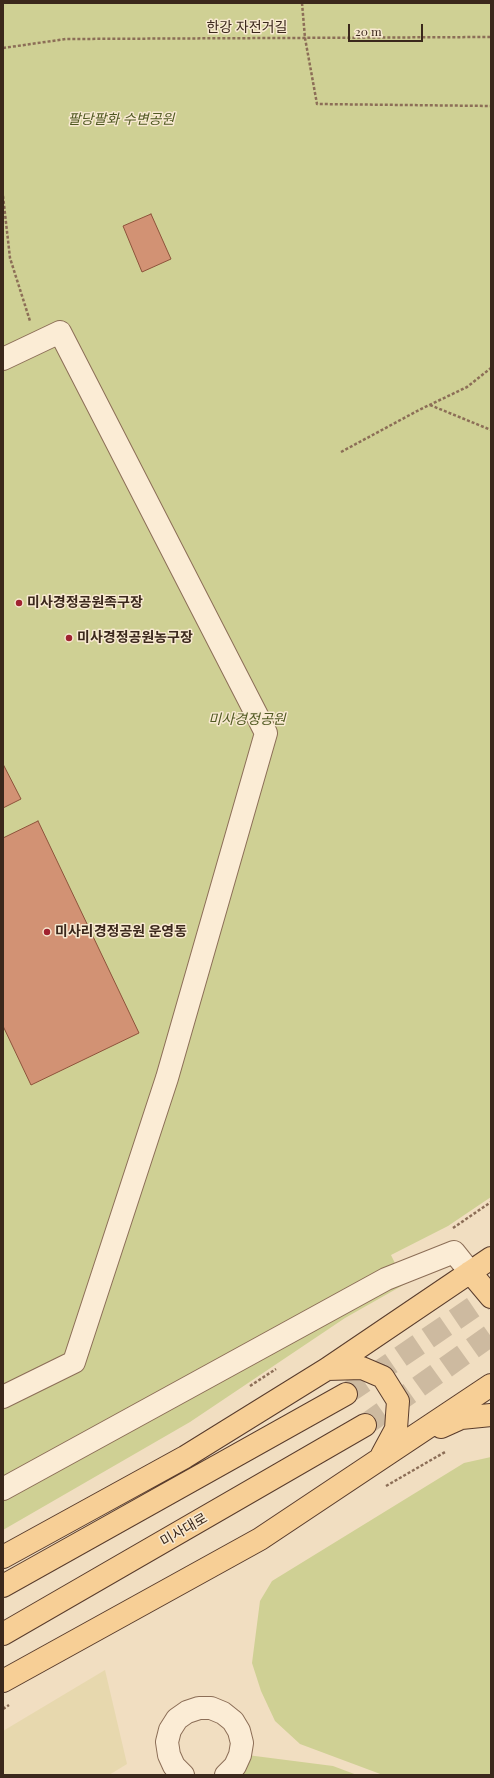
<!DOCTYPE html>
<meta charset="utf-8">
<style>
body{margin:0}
#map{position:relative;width:494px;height:1778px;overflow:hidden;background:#f1dec1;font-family:"Playfair Display",serif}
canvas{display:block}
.frame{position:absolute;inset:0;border:4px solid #3b281c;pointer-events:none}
.scale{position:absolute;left:348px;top:24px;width:75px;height:18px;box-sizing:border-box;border:2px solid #3b281c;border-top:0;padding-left:5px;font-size:12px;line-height:14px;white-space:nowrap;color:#3b281c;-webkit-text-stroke:3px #f8e9d1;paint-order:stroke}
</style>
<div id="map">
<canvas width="494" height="1778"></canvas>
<div class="frame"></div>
<div class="scale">20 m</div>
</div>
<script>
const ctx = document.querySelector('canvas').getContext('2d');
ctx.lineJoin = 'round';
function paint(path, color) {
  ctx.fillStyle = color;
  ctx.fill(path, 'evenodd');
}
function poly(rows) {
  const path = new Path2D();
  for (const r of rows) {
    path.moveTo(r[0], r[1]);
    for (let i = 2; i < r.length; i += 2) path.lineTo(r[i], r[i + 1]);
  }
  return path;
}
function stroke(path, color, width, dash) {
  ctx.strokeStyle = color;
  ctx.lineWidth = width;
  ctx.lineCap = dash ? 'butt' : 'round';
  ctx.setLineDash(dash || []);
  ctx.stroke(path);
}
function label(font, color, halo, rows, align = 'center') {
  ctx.font = font + ' "Playfair Display","Noto Sans KR",serif';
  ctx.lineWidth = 3;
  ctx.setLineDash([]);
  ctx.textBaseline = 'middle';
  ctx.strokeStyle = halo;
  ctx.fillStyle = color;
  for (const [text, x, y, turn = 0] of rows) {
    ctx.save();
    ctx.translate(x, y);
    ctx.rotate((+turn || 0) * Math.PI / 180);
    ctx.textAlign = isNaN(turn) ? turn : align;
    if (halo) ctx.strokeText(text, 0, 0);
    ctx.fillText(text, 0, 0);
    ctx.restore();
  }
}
paint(poly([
 [105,1670,127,1764,109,1775,3,1775,3,1731]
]), '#e7d8ae');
paint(poly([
 [3,3,491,3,491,1197,448,1226,391,1255,405,1284,345,1318,190,1422,3,1530],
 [491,1457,491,1775,383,1775,300,1744,275,1721,261,1691,252,1663,260,1601,272,1581,464,1463],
 [247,1755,333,1766,357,1775,236,1775]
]), '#cfd094');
const building = poly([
 [151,214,171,259,142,272,123,226,151,214],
 [3,764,21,799,3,808,3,764],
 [38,821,139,1033,31,1085,3,1026,3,838,38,821]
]);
paint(building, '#d29274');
stroke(building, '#8d533b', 1);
stroke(poly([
 [346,1394,491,1295],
 [365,1425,491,1335]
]), '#cdbaa0', 22, [22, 11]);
const minor = poly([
 [3,359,60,332,266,733,167,1078,74,1362,3,1397],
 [3,1489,386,1279,454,1252,470,1272],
 [183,1775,174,1766,169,1755,167,1742,170,1730,177,1719,187,1712,199,1708,211,1708,223,1713,233,1721,239,1731,242,1743,240,1755,235,1766,226,1775]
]);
const major = poly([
 [470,1272,491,1297],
 [327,1369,362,1368,383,1377,398,1401,396,1429,382,1455],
 [441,1427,461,1418,491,1415],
 [3,1557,185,1457,327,1369,491,1258],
 [3,1586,346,1394],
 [3,1634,365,1425],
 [3,1681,260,1539,491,1385]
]);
stroke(minor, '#8c6e57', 24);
stroke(major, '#593c2c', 24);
stroke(poly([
 [302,3,305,38,317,104,491,106],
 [3,48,66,39,491,37],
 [3,196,10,258,30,321],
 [430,405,491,430],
 [341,452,419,410,467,387,491,368],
 [453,1228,491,1202],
 [250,1386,276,1369],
 [386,1486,445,1452],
 [3,1709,9,1705]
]), '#8c6e57', 2.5, [3, 2]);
stroke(minor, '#fbecd5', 22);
stroke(major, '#f7cf96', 22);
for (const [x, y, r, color] of [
 [19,603,4,"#a02330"],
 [69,638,4,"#a02330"],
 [47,932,4,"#a02330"]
]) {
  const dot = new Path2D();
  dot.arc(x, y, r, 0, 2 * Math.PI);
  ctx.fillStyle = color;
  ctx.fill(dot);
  stroke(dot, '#f8e9d1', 1.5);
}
label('14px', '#3b281c', '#f8e9d1', [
 ["한강 자전거길",247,28],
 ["미사대로",184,1530,-30]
]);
label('italic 14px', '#505922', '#f8e9d1', [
 ["팔당팔화 수변공원",121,120],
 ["미사경정공원",247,720]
]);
label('bold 14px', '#3b281c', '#f8e9d1', [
 ["미사경정공원족구장",27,603],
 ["미사경정공원농구장",77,638],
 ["미사리경정공원 운영동",55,932]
], 'left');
</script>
